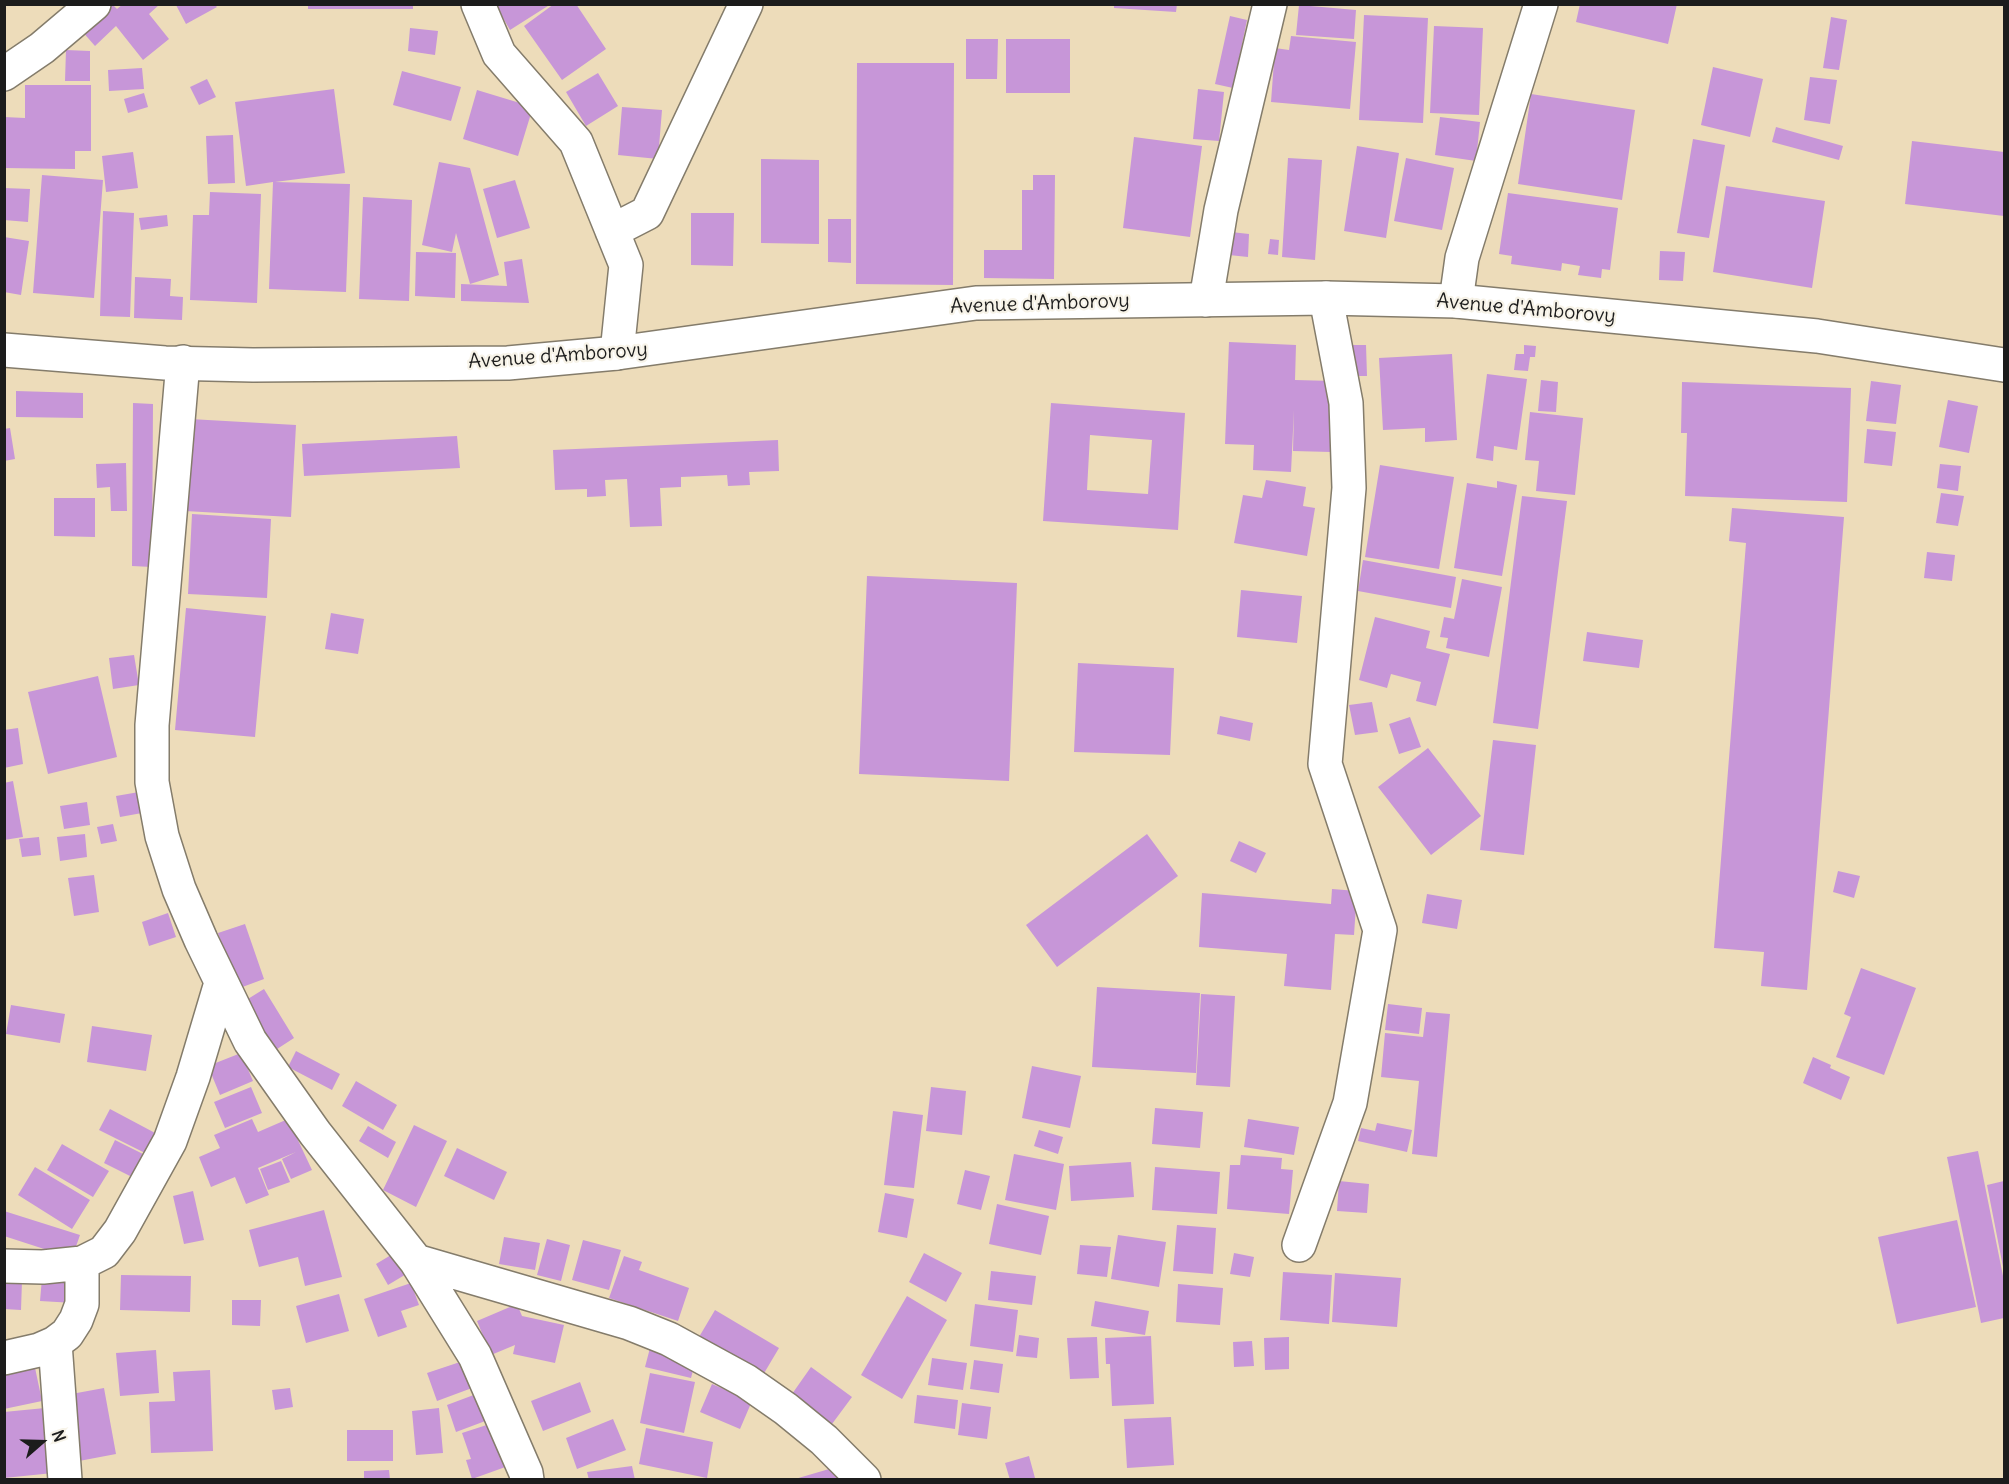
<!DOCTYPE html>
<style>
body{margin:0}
#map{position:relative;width:2009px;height:1484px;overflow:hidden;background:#eddcba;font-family:Delius,sans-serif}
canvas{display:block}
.frame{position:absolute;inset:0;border:6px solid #1c1c1c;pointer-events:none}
.north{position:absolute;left:12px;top:1412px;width:60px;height:60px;-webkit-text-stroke:4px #f7f3e8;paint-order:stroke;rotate:70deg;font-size:16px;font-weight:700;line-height:24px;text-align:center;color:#1c1c1c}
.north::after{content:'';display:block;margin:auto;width:21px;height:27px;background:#1c1c1c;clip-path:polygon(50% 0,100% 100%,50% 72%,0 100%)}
</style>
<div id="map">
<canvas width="2009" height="1484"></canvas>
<div class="frame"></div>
<div class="north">N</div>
</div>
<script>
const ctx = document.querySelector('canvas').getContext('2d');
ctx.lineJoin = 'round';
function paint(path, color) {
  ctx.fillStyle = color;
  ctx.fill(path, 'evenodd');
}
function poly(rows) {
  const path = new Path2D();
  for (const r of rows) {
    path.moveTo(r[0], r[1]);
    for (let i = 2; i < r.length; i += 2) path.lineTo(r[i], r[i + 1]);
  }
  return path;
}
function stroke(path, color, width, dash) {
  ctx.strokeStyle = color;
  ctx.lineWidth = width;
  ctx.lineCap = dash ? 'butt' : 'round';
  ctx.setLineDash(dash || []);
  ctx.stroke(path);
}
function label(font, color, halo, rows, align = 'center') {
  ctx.font = font + ' Delius,sans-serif';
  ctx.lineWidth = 4.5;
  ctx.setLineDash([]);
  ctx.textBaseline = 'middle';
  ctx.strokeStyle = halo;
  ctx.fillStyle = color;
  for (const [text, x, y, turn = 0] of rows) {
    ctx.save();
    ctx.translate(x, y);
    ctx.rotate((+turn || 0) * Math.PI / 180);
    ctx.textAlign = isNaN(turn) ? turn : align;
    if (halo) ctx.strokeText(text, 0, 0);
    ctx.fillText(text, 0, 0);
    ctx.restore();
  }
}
paint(poly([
 [108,4,112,4,117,9,123,4,160,4,149,14,169,39,143,60,116,26,95,46,81,30],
 [308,4,413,4,413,9,308,9],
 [495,4,551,4,510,30],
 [554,4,576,4,606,49,562,80,524,26],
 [1114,4,1177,4,1176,12,1114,8],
 [1580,4,1677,4,1668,44,1576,22],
 [176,5,215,5,217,7,186,24],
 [1299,5,1356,10,1354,39,1296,35],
 [1364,15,1428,18,1423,123,1359,120],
 [1230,16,1247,20,1233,88,1215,84],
 [1831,17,1847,20,1839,70,1823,68],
 [1434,26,1483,28,1479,115,1430,113],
 [410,28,438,31,435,55,408,51],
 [1291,36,1356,42,1350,109,1271,102,1275,48,1289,50],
 [966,39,998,39,997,79,966,79],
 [1006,39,1070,39,1070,93,1006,93],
 [66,50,90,51,90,81,65,81],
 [857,63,954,63,953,285,856,284],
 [1713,67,1763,79,1750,137,1701,125],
 [142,68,144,89,109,91,108,70],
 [402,71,461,87,451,121,393,105],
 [598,73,618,106,586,126,566,92],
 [1810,77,1837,80,1830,124,1804,120],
 [207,79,216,97,199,105,190,87],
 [25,85,91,85,91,151,75,151,75,169,4,168,4,117,25,118],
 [334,89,345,173,275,182,350,184,346,292,269,289,273,182,246,186,235,102],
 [1198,89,1224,92,1219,141,1193,139],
 [477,90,533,107,518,156,463,139],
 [144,93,148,107,128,113,124,99],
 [1531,94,1635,110,1622,200,1518,184],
 [622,107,662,110,658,159,618,155],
 [1440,117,1480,122,1476,161,1435,155],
 [1776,127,1843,146,1839,160,1772,142],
 [233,135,235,183,208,184,206,136],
 [1134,137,1202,146,1190,237,1123,228],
 [1693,139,1725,145,1709,238,1677,233],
 [1912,141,2004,152,2004,216,1905,204],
 [1357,146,1399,153,1386,238,1344,231],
 [133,152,138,188,106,192,102,156],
 [1288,158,1322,160,1315,260,1282,257],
 [1406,158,1454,168,1442,230,1394,221],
 [761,159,819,160,819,244,761,243],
 [439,162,470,168,499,275,470,284,456,233,452,252,422,245],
 [42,175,103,180,94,298,33,293],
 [1033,175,1055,175,1054,279,984,278,984,250,1022,250,1022,190,1033,190],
 [515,180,530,228,497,238,483,189],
 [1726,186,1825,201,1812,288,1713,272],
 [4,188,30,189,28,222,4,220],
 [210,192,261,194,257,303,190,300,193,215,209,215],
 [1508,193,1618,208,1610,270,1602,269,1601,278,1578,275,1580,266,1562,263,1561,271,1511,264,1512,256,1499,254],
 [363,197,412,200,409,301,359,299],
 [103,211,134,213,130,317,100,316],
 [691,213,734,213,733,266,691,265],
 [167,215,168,226,141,230,139,218],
 [828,219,851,219,851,263,828,262],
 [1231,232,1249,234,1248,257,1229,255],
 [4,237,29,241,21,295,4,292],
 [1270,239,1279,240,1278,255,1268,254],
 [1660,251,1685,252,1683,281,1659,280],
 [416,252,456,253,455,298,415,296],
 [522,259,529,303,461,301,461,284,507,286,504,262],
 [135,277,171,279,170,296,183,297,182,320,134,318],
 [1229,342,1296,345,1295,380,1333,381,1331,452,1293,451,1294,410,1291,472,1253,470,1254,445,1225,444],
 [1346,345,1366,345,1367,376,1347,376],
 [1524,345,1536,346,1535,357,1530,357,1528,371,1514,370,1516,354,1524,354],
 [1452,354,1457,440,1425,442,1425,428,1383,430,1379,358],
 [1487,374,1527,379,1517,450,1494,446,1493,461,1476,458],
 [1541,380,1558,382,1556,412,1538,411],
 [1871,381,1901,385,1896,424,1866,421],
 [1682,382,1851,388,1847,502,1685,496,1687,433,1681,433],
 [16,391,83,393,83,418,16,417],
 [1948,400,1978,406,1969,453,1939,447],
 [133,403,153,404,152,567,132,566],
 [1051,403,1185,413,1178,530,1043,521],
 [1090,435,1152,440,1148,494,1087,490],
 [1530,412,1583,418,1575,495,1536,491,1539,461,1525,460],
 [190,419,296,425,291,517,185,511],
 [10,428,15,459,4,461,4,429],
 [1867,429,1896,432,1892,466,1864,463],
 [457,436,460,468,304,476,302,444],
 [778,440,779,471,749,472,750,485,728,486,727,475,681,477,681,487,660,488,662,526,630,527,627,479,605,480,606,496,587,497,587,489,555,490,553,450],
 [126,463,127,511,111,511,110,487,97,488,96,464],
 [1940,464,1961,466,1958,491,1937,488],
 [1380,465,1454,477,1439,569,1365,557],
 [1266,480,1306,487,1303,506,1315,508,1307,556,1234,543,1243,495,1262,498],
 [1497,481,1517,485,1502,576,1454,568,1467,483,1497,488],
 [1941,493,1964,496,1958,526,1936,523],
 [1522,496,1567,501,1538,729,1493,723],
 [54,498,95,498,95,537,54,536],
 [1732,508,1844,517,1807,990,1761,986,1764,952,1714,948,1746,543,1729,541],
 [192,514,271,519,267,598,188,594],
 [1927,552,1955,555,1952,581,1924,578],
 [1363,560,1456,577,1451,608,1358,591],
 [867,576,1017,583,1009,781,859,774],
 [1462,579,1502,587,1489,657,1446,648,1448,638,1440,637,1444,617,1454,619],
 [1241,590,1302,596,1297,643,1237,637],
 [186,608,266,616,255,737,175,730],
 [331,613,364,619,358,654,325,649],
 [1375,617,1430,631,1426,648,1450,654,1436,706,1416,701,1421,682,1391,674,1387,688,1359,680],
 [1587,632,1643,640,1639,668,1583,661],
 [134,655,139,685,113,689,109,658],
 [1078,663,1174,668,1170,755,1074,752],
 [98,676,117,757,48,774,28,692],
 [1372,702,1378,732,1355,735,1349,705],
 [1220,716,1253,723,1250,741,1217,734],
 [1410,717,1421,747,1399,754,1389,724],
 [18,728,23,764,4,768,4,730],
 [1493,740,1536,745,1524,855,1480,850],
 [1428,748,1481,816,1431,855,1378,787],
 [13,781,23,837,4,840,4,783],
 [139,792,142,813,120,817,116,796],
 [87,802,90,825,64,829,60,806],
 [113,824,117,841,101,844,97,827],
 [85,834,87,857,60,861,57,837],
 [1147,834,1178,876,1057,967,1026,925],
 [39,837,41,855,22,857,19,839],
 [1239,841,1266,853,1256,873,1230,861],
 [1838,871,1860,876,1854,898,1833,892],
 [94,875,99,912,74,916,68,878],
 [1332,889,1357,891,1354,935,1335,934,1331,990,1284,986,1287,954,1199,947,1202,893,1331,904],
 [1427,894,1462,900,1457,929,1422,923],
 [168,913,176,937,149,946,142,922],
 [245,924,264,979,237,989,218,933],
 [1861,968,1916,988,1884,1075,1836,1057,1851,1017,1844,1014],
 [1097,987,1200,993,1196,1073,1092,1067],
 [264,989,294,1038,274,1051,243,1002],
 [1201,994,1235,996,1230,1087,1196,1085],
 [1388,1004,1422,1008,1419,1034,1385,1030],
 [11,1005,65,1014,60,1043,6,1034],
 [1426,1012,1450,1014,1437,1157,1412,1154,1419,1081,1381,1077,1385,1033,1423,1037],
 [92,1026,152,1035,146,1071,87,1062],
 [296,1051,340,1074,332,1090,288,1067],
 [241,1053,253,1081,220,1095,208,1066],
 [1813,1057,1831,1065,1830,1068,1850,1077,1841,1100,1803,1083],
 [1032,1066,1081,1076,1070,1128,1022,1118],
 [356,1081,397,1105,383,1130,342,1106],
 [251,1087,262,1113,225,1128,214,1102],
 [931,1087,966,1091,962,1135,926,1131],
 [1155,1108,1203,1112,1200,1148,1152,1144],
 [110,1109,157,1134,147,1154,99,1130],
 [893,1111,923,1115,914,1188,884,1185],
 [252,1119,258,1132,288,1119,312,1170,291,1179,282,1159,296,1152,258,1168,269,1195,246,1204,235,1177,211,1187,199,1157,220,1148,214,1135],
 [1248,1119,1299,1127,1294,1155,1244,1147],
 [1377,1123,1412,1130,1407,1152,1358,1141,1361,1128,1375,1131],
 [414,1125,447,1141,416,1207,383,1190],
 [368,1126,396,1142,388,1158,359,1141],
 [1039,1130,1063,1137,1058,1154,1034,1146],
 [115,1140,145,1155,134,1178,104,1163],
 [62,1144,109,1171,93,1197,47,1170],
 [457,1148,507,1172,494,1200,444,1176],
 [1978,1151,2003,1276,2004,1275,2004,1318,1981,1323,1947,1157],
 [1014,1154,1064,1164,1056,1210,1005,1200],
 [1241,1155,1282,1158,1281,1169,1293,1170,1289,1214,1227,1209,1230,1165,1240,1165],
 [281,1161,290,1182,268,1190,260,1169],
 [1131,1162,1134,1197,1071,1201,1069,1166],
 [35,1167,90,1200,72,1229,18,1195],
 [1155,1167,1220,1172,1217,1214,1152,1210],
 [965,1170,990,1176,981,1210,957,1204],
 [1339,1181,1369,1184,1367,1213,1337,1211],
 [2004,1181,2004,1267,2003,1267,1987,1185],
 [193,1191,204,1240,184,1244,173,1196],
 [885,1193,914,1199,907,1238,878,1232],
 [997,1204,1049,1216,1041,1255,989,1244],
 [324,1210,342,1277,305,1286,298,1257,259,1267,249,1230],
 [4,1211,80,1235,72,1258,4,1236],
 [1957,1220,1976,1307,1897,1324,1878,1237],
 [1177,1225,1216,1228,1213,1274,1173,1271],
 [1118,1235,1166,1242,1159,1287,1111,1279],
 [504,1237,540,1243,535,1270,499,1264],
 [547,1239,570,1245,561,1281,537,1275],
 [583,1240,621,1250,609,1290,572,1280],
 [1080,1245,1111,1247,1107,1277,1077,1274],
 [396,1252,408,1273,388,1285,376,1264],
 [924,1253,962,1273,946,1302,909,1282],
 [1234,1253,1254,1257,1250,1277,1230,1274],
 [624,1256,642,1262,639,1270,689,1288,678,1321,609,1298],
 [991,1271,1036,1276,1032,1305,988,1300],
 [1283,1272,1332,1275,1329,1324,1280,1320],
 [1335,1273,1401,1278,1397,1327,1332,1322],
 [121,1275,191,1276,190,1312,120,1310],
 [42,1278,75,1280,74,1303,40,1301],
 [4,1281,22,1281,21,1310,4,1309],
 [411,1283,419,1305,401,1311,407,1327,378,1337,364,1299],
 [1178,1284,1223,1288,1220,1325,1176,1322],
 [339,1294,349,1331,306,1343,296,1306],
 [907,1296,947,1320,902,1399,861,1375],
 [232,1300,261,1300,260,1326,232,1325],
 [1095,1301,1149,1311,1145,1335,1091,1326],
 [517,1304,522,1316,564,1325,555,1363,513,1354,515,1345,491,1355,477,1321],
 [975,1304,1018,1310,1013,1352,970,1346],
 [715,1310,779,1348,763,1375,699,1337],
 [1019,1335,1039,1338,1037,1358,1016,1356],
 [1151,1336,1154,1404,1112,1406,1110,1364,1106,1364,1105,1338],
 [1097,1337,1099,1378,1070,1379,1067,1338],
 [1289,1337,1289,1369,1265,1370,1264,1338],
 [1252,1341,1254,1366,1234,1367,1233,1342],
 [650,1348,696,1359,691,1378,645,1367],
 [156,1350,159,1393,120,1396,116,1353],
 [932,1358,967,1363,963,1390,928,1385],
 [974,1360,1003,1364,999,1393,970,1389],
 [463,1361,472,1388,437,1401,427,1373],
 [34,1363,42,1401,4,1409,4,1370],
 [811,1367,852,1397,832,1424,792,1394],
 [210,1370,213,1451,151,1453,149,1402,175,1401,173,1372],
 [650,1373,695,1382,684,1433,640,1423],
 [580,1382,591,1412,543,1431,531,1401],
 [712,1384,752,1401,740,1429,700,1412],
 [104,1388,116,1454,79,1461,66,1395],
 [290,1388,293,1407,275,1410,272,1390],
 [479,1393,488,1420,456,1432,447,1405],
 [917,1395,958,1400,955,1429,914,1423],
 [962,1403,991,1407,987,1439,958,1435],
 [45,1408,53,1473,4,1478,4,1412],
 [439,1408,443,1453,416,1455,412,1411],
 [1171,1417,1174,1465,1127,1468,1124,1419],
 [613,1419,626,1450,577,1469,566,1438],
 [496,1422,511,1465,472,1479,466,1460,471,1459,462,1433],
 [646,1428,713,1442,707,1478,639,1464],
 [347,1430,393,1430,393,1461,347,1461],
 [1029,1456,1035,1478,1010,1480,1005,1463],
 [632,1466,635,1480,589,1480,587,1472],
 [836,1467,839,1480,795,1480,795,1479],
 [389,1470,390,1480,364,1480,364,1471]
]), '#c796d8');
const minor = poly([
 [478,4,499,54,576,142,626,265,617,353],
 [4,74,42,48,94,4],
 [612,231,647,213,746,4],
 [1206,300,1221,210,1270,4],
 [1456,301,1462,258,1541,4],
 [183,362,152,725,152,782,162,836,179,889,201,940,250,1041,315,1133,416,1261,475,1356,526,1473,527,1480],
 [1299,1245,1350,1103,1380,930,1325,764,1349,488,1346,403,1326,298],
 [416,1261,629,1323,669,1339,746,1381,786,1409,824,1440,864,1480],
 [4,1266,43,1267,82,1263,104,1252,120,1231,170,1141,193,1077,221,983],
 [55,1343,65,1480],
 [4,1358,39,1350,55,1343,67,1334,76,1320,82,1304,82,1263]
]);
const major = poly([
 [4,350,165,363,253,365,508,363,617,353,976,303,1326,298,1456,301,1817,336,2004,365]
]);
stroke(minor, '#847c6b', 36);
stroke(major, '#847c6b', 36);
stroke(minor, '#fff', 33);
stroke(major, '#fff', 33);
label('20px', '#1c1c1c', '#f7f3e8', [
 ["Avenue d'Amborovy",1040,304,-2],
 ["Avenue d'Amborovy",1526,309,5],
 ["Avenue d'Amborovy",558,356,-4]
]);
</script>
